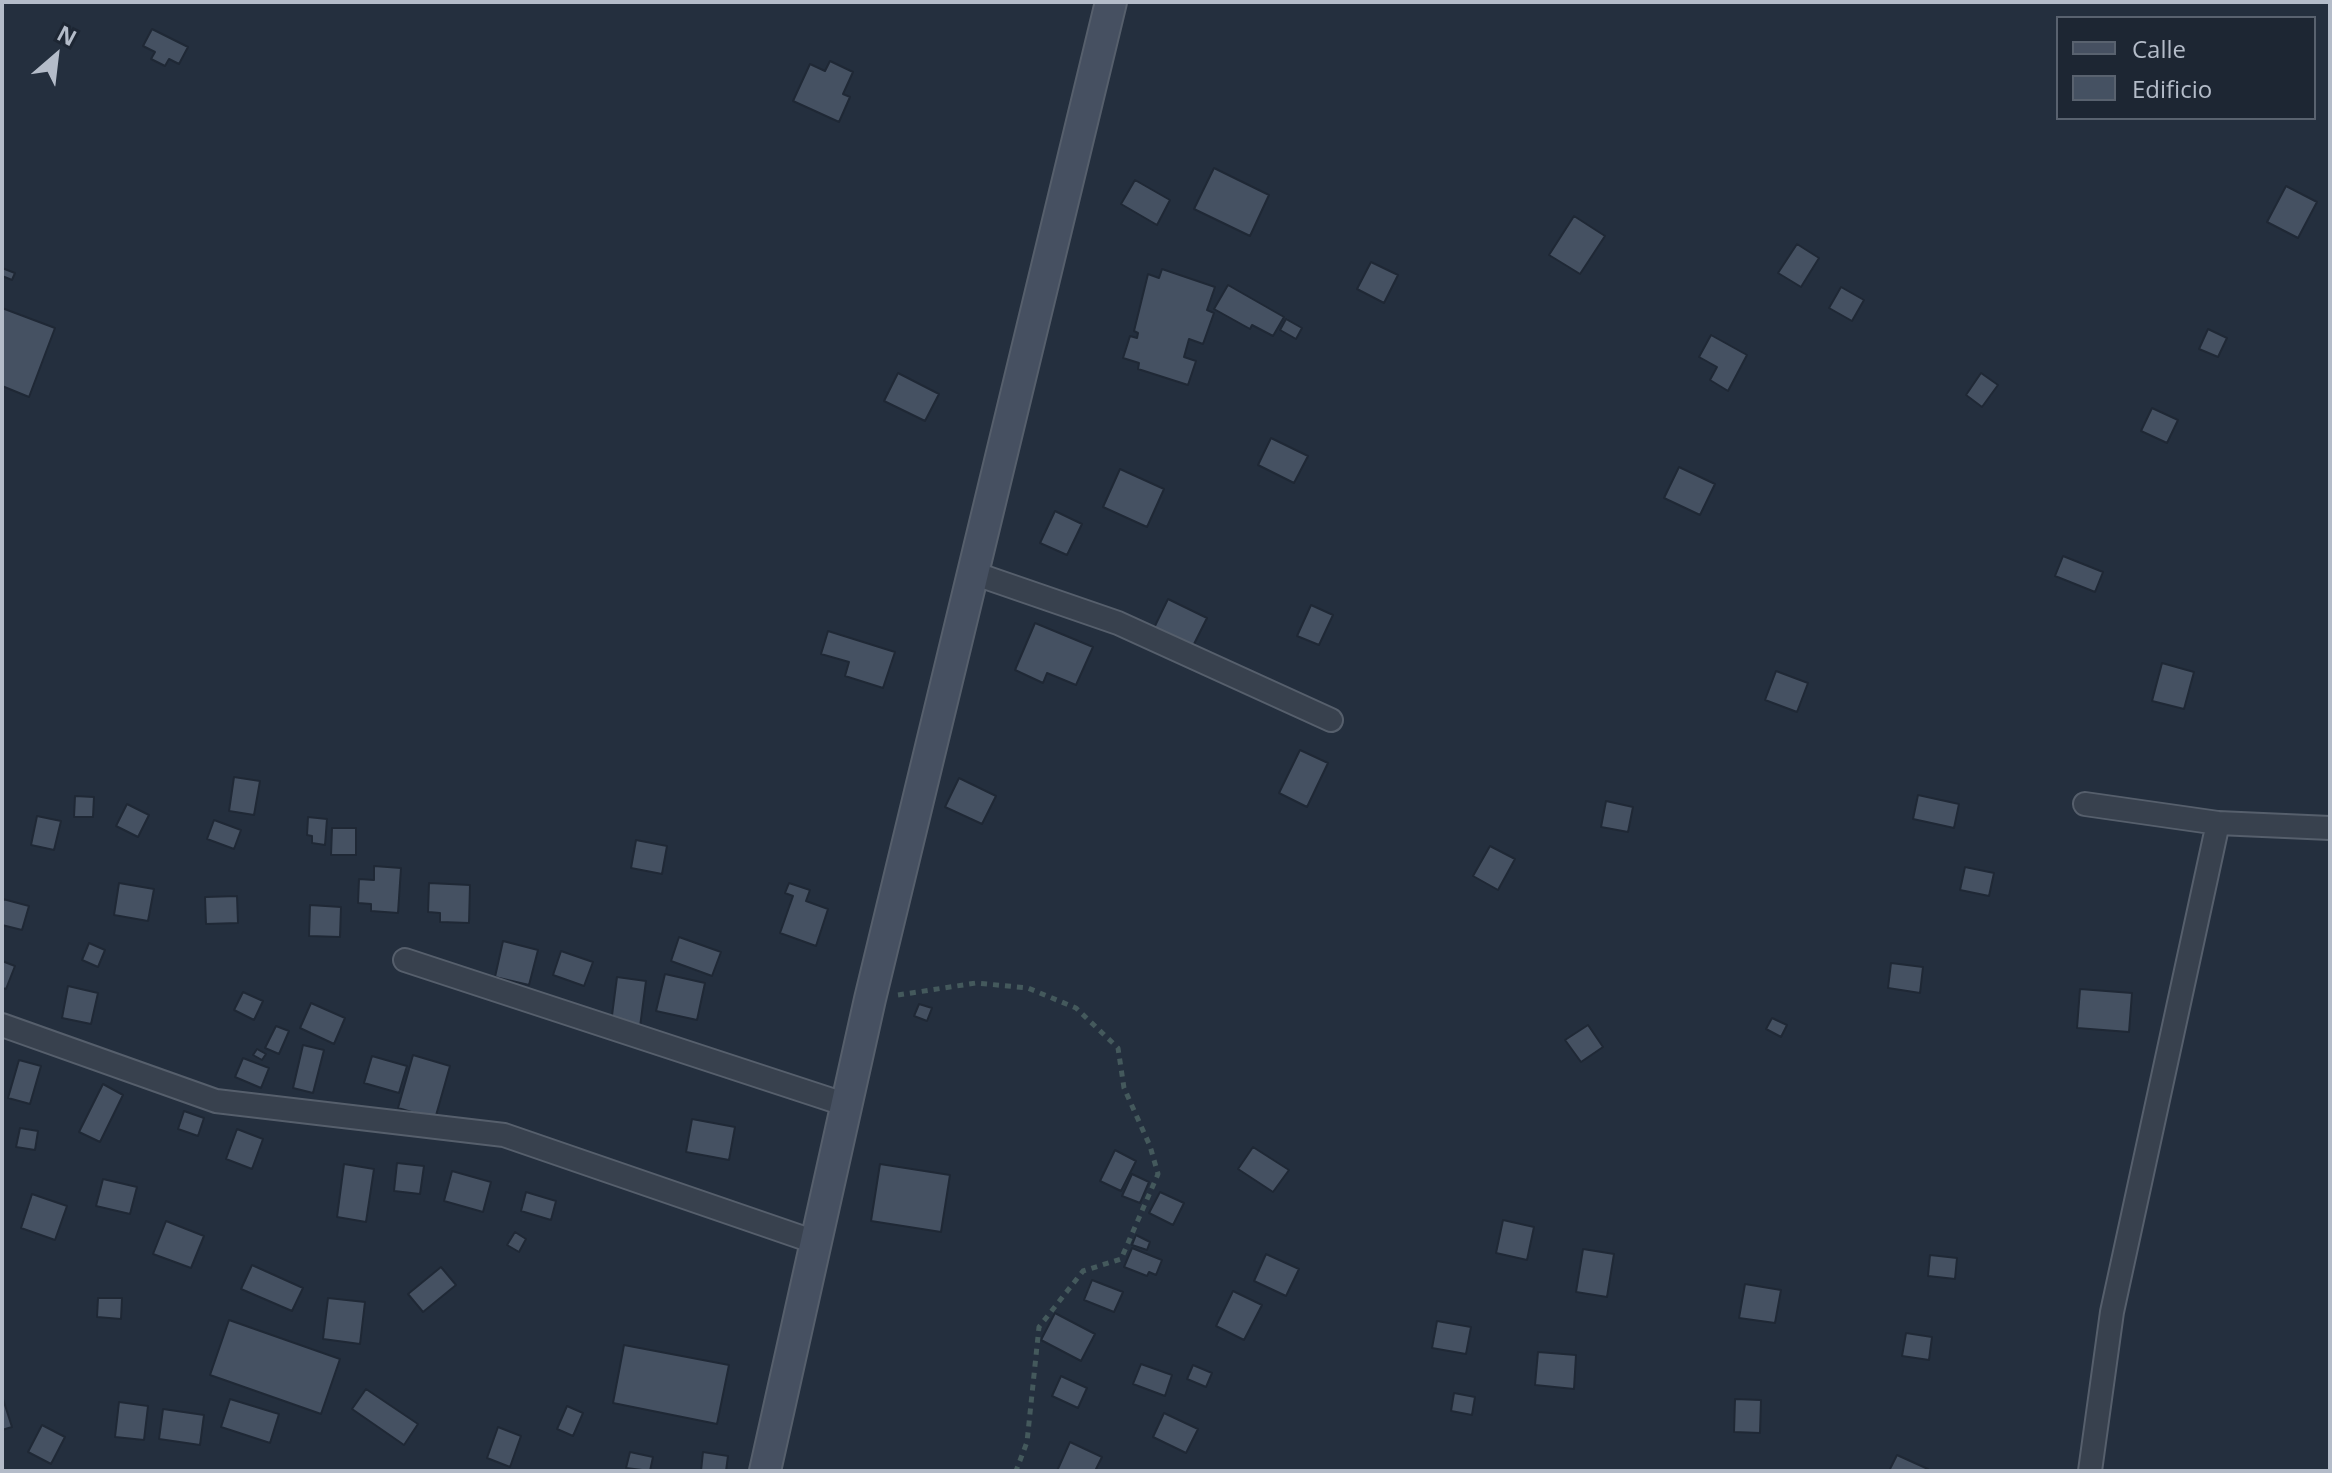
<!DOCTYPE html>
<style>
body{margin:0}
#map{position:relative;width:2332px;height:1473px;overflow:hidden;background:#242f3e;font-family:"Open Sans",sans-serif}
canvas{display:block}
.frame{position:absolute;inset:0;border:4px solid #b4bcc9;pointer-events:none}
.legend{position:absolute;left:2056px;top:16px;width:260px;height:104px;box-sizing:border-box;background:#1d2633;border:2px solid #59626f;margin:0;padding:10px 14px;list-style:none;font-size:24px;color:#b4bcc9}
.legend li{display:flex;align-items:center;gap:16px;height:40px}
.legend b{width:40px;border:2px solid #59626f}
.north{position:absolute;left:16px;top:16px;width:80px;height:80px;-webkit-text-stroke:6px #1d2633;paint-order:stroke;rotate:28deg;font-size:22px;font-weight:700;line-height:32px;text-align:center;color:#b4bcc9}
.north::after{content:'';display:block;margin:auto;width:28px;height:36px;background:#b4bcc9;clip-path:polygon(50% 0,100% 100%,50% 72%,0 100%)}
</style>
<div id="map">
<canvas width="2332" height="1473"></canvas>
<div class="frame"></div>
<ul class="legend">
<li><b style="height:10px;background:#465061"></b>Calle</li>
<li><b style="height:22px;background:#455162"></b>Edificio</li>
</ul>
<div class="north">N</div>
</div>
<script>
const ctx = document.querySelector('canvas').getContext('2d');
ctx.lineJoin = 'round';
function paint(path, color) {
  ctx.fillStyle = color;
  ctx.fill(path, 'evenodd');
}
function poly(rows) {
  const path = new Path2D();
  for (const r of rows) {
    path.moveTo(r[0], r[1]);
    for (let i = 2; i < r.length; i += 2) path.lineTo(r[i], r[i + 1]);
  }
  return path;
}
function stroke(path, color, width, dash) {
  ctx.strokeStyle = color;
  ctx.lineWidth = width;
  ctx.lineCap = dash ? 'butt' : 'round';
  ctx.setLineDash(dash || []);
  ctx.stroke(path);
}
const building = poly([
 [152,29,188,47,179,64,169,59,165,66,151,59,155,52,143,46,152,29],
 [830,61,853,72,843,94,850,97,839,122,793,101,810,64,825,71,830,61],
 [1214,168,1269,195,1250,236,1194,209,1214,168],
 [1135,180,1170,200,1157,225,1121,204,1135,180],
 [2286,186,2317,202,2298,238,2267,222,2286,186],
 [1574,216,1605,236,1580,274,1549,255,1574,216],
 [1797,244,1819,258,1801,287,1778,273,1797,244],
 [1371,262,1398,275,1384,303,1357,289,1371,262],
 [2,268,15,273,12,280,2,276,2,268],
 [1162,269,1215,287,1207,310,1214,313,1203,344,1189,339,1184,357,1196,361,1188,385,1138,369,1139,363,1123,358,1130,336,1137,338,1138,333,1134,331,1148,274,1159,278,1162,269],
 [1228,285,1284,317,1273,336,1252,325,1250,329,1214,309,1228,285],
 [1841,287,1864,300,1852,321,1829,308,1841,287],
 [2,308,55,328,29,397,2,386,2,308],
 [1286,319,1302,328,1296,339,1280,330,1286,319],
 [2208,329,2227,338,2218,357,2199,349,2208,329],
 [1711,335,1747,355,1728,391,1710,380,1717,367,1699,357,1711,335],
 [898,373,939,394,925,421,884,401,898,373],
 [1981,373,1998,385,1982,407,1966,395,1981,373],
 [2152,408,2178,420,2167,443,2141,431,2152,408],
 [1271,438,1308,456,1294,483,1258,465,1271,438],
 [1679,467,1715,484,1700,515,1664,498,1679,467],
 [1120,469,1164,489,1147,527,1103,507,1120,469],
 [1055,511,1082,524,1067,555,1040,543,1055,511],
 [2063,556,2103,572,2095,592,2055,576,2063,556],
 [1168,599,1207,618,1193,646,1154,628,1168,599],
 [1311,605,1333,615,1319,645,1297,636,1311,605],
 [1035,623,1093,647,1076,685,1047,673,1043,683,1015,670,1035,623],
 [828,631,895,652,883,688,845,676,849,662,821,654,828,631],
 [2162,663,2194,672,2184,709,2152,701,2162,663],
 [1776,671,1808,683,1797,712,1765,700,1776,671],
 [1300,750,1328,763,1307,807,1279,793,1300,750],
 [234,777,260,781,254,815,229,811,234,777],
 [959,778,996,796,982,824,945,807,959,778],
 [1918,795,1959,804,1954,828,1913,819,1918,795],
 [75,796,94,797,93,817,74,817,75,796],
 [1606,801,1633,807,1628,832,1601,827,1606,801],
 [127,804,149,815,138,837,116,826,127,804],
 [37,816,61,821,54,850,31,845,37,816],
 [308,817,327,819,325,845,312,843,312,836,307,835,308,817],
 [214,820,241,830,234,849,207,839,214,820],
 [332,828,356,828,356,855,331,855,332,828],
 [636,840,667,846,662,874,631,868,636,840],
 [1490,846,1515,859,1498,890,1473,876,1490,846],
 [374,866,401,868,398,913,371,911,371,904,358,903,359,879,374,880,374,866],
 [1965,867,1994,873,1989,896,1960,890,1965,867],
 [119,883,154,889,148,921,114,915,119,883],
 [429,883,470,885,469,923,440,922,440,913,428,912,429,883],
 [789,883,810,890,806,901,828,909,816,946,780,933,793,896,785,893,789,883],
 [237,896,238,923,206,924,205,897,237,896],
 [3,899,29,906,22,930,2,925,3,899],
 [310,905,341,907,340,937,309,936,310,905],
 [679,937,721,952,712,976,671,961,679,937],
 [503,941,538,950,529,985,495,977,503,941],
 [89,943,105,950,98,967,82,960,89,943],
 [561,951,593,962,584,986,553,975,561,951],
 [2,961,15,966,6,989,2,988,2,961],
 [1891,963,1923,967,1920,993,1888,988,1891,963],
 [665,974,705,983,697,1020,656,1011,665,974],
 [617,977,646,981,640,1027,611,1023,617,977],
 [68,986,98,993,91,1024,62,1018,68,986],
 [2080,989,2132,993,2129,1032,2077,1028,2080,989],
 [243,992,263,1001,254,1020,234,1010,243,992],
 [311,1003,345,1018,334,1044,300,1028,311,1003],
 [919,1004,932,1008,927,1021,914,1016,919,1004],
 [1772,1018,1787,1025,1781,1037,1766,1029,1772,1018],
 [1588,1025,1603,1047,1581,1062,1565,1040,1588,1025],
 [276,1026,289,1031,279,1054,265,1048,276,1026],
 [303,1045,324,1050,313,1093,293,1088,303,1045],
 [257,1049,266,1054,262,1060,253,1055,257,1049],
 [413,1055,450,1066,435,1119,398,1108,413,1055],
 [372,1056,407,1066,399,1093,364,1083,372,1056],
 [243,1058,269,1068,261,1088,235,1077,243,1058],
 [19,1060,41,1066,30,1104,8,1098,19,1060],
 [103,1084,123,1095,100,1142,79,1132,103,1084],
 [184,1111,204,1118,198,1136,178,1129,184,1111],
 [692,1119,735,1127,729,1160,686,1152,692,1119],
 [20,1128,38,1131,35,1150,16,1147,20,1128],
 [237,1129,263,1139,252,1169,226,1159,237,1129],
 [1253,1147,1289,1170,1273,1192,1238,1169,1253,1147],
 [1115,1150,1136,1161,1121,1191,1100,1181,1115,1150],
 [397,1163,424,1166,420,1194,394,1191,397,1163],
 [344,1164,374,1169,366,1222,337,1217,344,1164],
 [880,1164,950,1175,941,1232,871,1221,880,1164],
 [452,1171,491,1182,483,1212,444,1201,452,1171],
 [1132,1174,1149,1182,1140,1203,1122,1196,1132,1174],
 [103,1179,137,1187,130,1214,96,1206,103,1179],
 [526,1192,556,1201,551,1220,521,1211,526,1192],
 [1160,1192,1184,1203,1173,1225,1149,1213,1160,1192],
 [32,1194,67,1206,55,1240,21,1228,32,1194],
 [1503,1220,1534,1227,1527,1260,1496,1253,1503,1220],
 [166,1221,204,1236,191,1268,153,1254,166,1221],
 [515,1232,526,1239,519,1252,507,1245,515,1232],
 [1136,1235,1150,1242,1147,1250,1132,1245,1136,1235],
 [1132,1248,1162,1260,1156,1275,1149,1272,1147,1276,1124,1267,1132,1248],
 [1583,1249,1614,1254,1607,1297,1576,1292,1583,1249],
 [1266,1254,1299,1269,1286,1296,1254,1281,1266,1254],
 [1930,1255,1957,1258,1955,1279,1928,1276,1930,1255],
 [252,1265,303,1288,292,1311,241,1289,252,1265],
 [441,1267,456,1285,423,1312,408,1294,441,1267],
 [1092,1280,1123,1292,1114,1312,1084,1300,1092,1280],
 [1745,1284,1781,1290,1775,1323,1739,1318,1745,1284],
 [1233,1291,1262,1305,1244,1340,1216,1326,1233,1291],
 [98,1298,122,1298,121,1319,97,1317,98,1298],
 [328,1298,365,1302,360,1344,323,1339,328,1298],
 [1055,1313,1095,1334,1081,1361,1041,1340,1055,1313],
 [229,1320,340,1359,321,1414,210,1375,229,1320],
 [1437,1321,1471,1327,1466,1354,1432,1348,1437,1321],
 [1906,1333,1932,1337,1929,1360,1902,1356,1906,1333],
 [624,1345,729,1365,717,1424,613,1403,624,1345],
 [1538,1352,1576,1355,1574,1389,1535,1385,1538,1352],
 [1141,1364,1172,1375,1165,1396,1133,1384,1141,1364],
 [1193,1365,1212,1373,1206,1387,1187,1379,1193,1365],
 [1061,1376,1087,1388,1078,1408,1052,1396,1061,1376],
 [366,1389,418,1424,404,1445,352,1409,366,1389],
 [1454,1393,1475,1397,1472,1415,1451,1411,1454,1393],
 [2,1396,12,1427,2,1430,2,1396],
 [230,1399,279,1414,270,1443,221,1427,230,1399],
 [1735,1399,1761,1400,1760,1433,1734,1432,1735,1399],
 [119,1402,148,1406,144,1440,115,1437,119,1402],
 [567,1406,583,1413,573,1436,557,1429,567,1406],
 [163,1409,204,1415,200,1445,159,1439,163,1409],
 [1164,1413,1198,1429,1186,1453,1153,1437,1164,1413],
 [42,1425,65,1437,51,1464,28,1452,42,1425],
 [498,1427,521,1436,510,1467,487,1458,498,1427],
 [1070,1442,1102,1457,1095,1471,1057,1471,1070,1442],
 [630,1452,653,1457,650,1471,626,1468,630,1452],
 [703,1452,728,1456,726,1471,701,1471,703,1452],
 [1897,1455,1928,1469,1927,1471,1889,1471,1897,1455]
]);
paint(building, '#455162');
stroke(building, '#1f2835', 2);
const street = poly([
 [973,573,1118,623,1331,720],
 [2085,804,2218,823,2330,828],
 [405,960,847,1105],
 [2,1025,216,1101,504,1135,818,1243],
 [2090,1471,2112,1312,2218,823]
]);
const secondary = poly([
 [765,1471,870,999,1111,2]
]);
stroke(street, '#565f6c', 26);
stroke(secondary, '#565f6c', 34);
stroke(poly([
 [898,995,976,983,1028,988,1076,1008,1118,1048,1124,1088,1150,1146,1158,1174,1121,1259,1083,1271,1039,1327,1027,1442,1016,1471]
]), '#44595c', 5, [6, 6]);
stroke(street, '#38414e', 22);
stroke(secondary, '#465061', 30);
</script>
